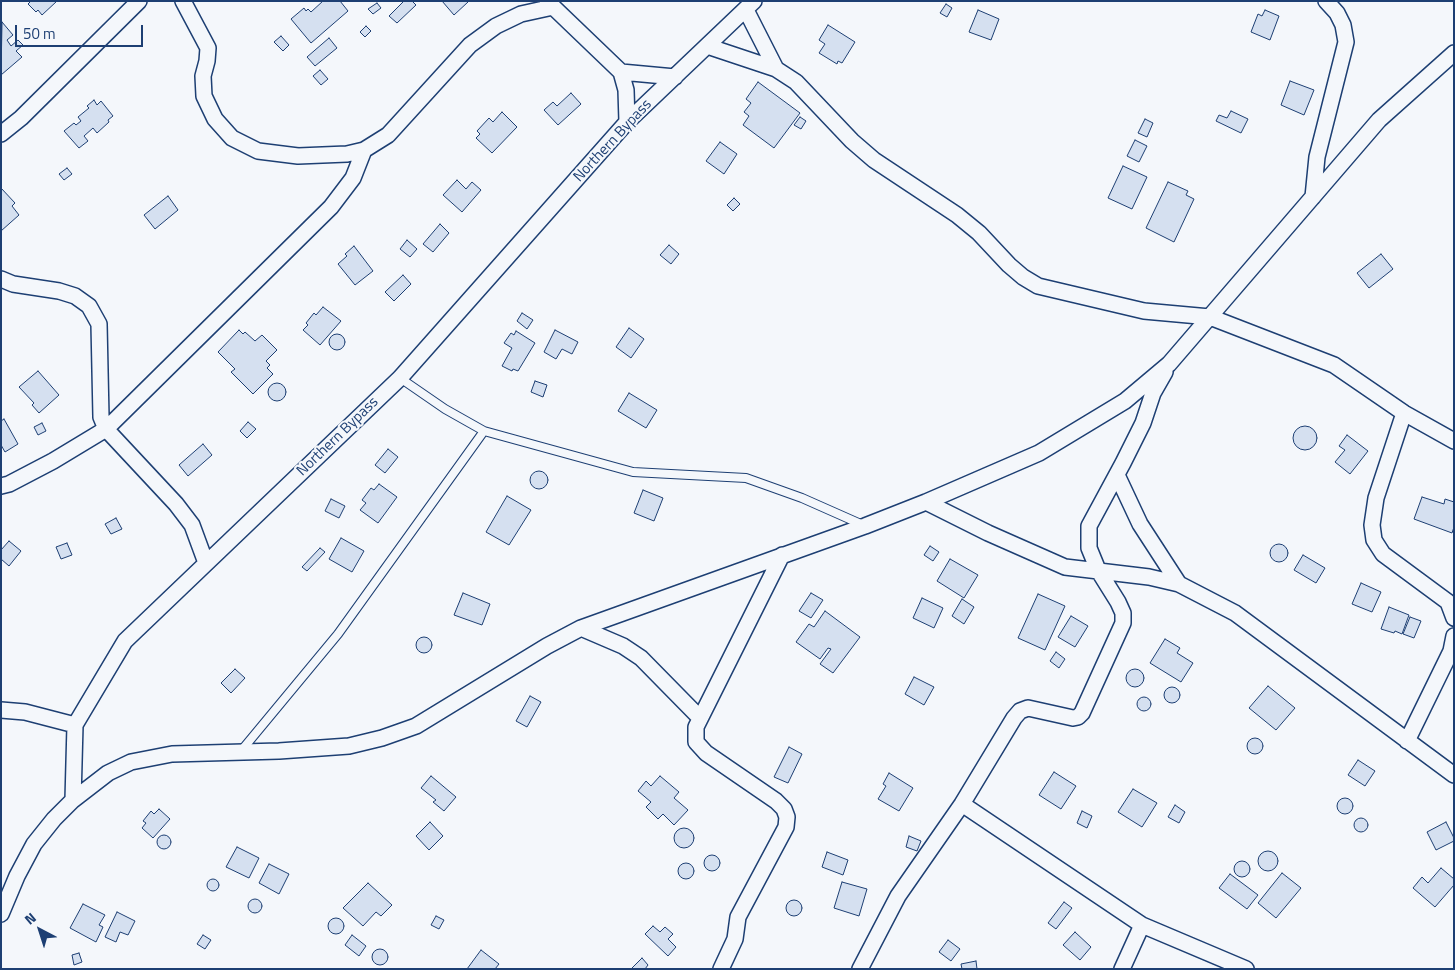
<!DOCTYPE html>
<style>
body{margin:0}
#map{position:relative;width:1455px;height:970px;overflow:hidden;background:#f4f7fb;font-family:"Titillium Web",sans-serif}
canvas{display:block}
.frame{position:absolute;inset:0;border:2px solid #1d3f73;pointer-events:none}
.north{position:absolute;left:15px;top:905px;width:50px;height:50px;-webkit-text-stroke:4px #f4f7fb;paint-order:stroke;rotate:320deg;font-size:14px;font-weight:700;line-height:20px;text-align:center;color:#1d3f73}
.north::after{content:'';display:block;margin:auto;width:18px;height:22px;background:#1d3f73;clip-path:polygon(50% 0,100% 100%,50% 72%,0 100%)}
.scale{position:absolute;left:15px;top:25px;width:128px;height:22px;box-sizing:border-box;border:2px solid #1d3f73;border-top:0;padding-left:6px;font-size:15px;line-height:18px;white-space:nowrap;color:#1d3f73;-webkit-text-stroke:4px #f4f7fb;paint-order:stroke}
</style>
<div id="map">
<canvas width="1455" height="970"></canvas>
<div class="frame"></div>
<div class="north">N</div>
<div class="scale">50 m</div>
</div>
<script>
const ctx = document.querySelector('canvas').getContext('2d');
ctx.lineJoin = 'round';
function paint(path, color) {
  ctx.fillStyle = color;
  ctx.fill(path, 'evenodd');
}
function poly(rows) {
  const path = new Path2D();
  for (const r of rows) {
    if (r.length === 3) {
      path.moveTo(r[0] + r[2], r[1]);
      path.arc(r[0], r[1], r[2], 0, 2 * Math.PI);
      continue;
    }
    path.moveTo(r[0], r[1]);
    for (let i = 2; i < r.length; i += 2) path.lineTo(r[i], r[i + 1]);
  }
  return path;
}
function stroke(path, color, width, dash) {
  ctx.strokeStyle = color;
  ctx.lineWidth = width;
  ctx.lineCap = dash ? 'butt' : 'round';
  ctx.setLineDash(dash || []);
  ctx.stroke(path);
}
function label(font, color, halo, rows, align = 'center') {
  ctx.font = font + ' "Titillium Web",sans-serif';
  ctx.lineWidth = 4;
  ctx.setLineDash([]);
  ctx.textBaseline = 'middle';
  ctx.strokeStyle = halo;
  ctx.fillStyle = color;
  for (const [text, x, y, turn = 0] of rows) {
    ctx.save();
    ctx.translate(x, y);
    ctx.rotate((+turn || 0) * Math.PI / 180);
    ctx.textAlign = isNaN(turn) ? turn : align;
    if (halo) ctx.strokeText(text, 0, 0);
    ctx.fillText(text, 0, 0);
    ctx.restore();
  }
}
const building = poly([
 [31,1,57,1,42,15,38,10,36,12,28,4,31,1],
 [323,1,340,1,348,11,311,43,291,19,304,8,306,11,308,9,311,12,323,1],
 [404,1,412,1,416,5,397,23,389,16,404,1],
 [442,1,467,1,468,2,454,15,442,1],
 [377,3,381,8,373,14,368,9,377,3],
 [946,4,952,8,947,17,940,13,946,4],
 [978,10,999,19,991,40,969,32,978,10],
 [1265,10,1279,16,1270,40,1251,32,1258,14,1262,16,1265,10],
 [2,22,13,35,7,40,11,46,18,40,23,45,16,51,22,57,1,75,2,22],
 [828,25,855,42,842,63,838,61,837,64,819,53,825,44,819,40,828,25],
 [366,26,371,31,365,37,360,32,366,26],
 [281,36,289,45,283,51,274,42,281,36],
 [329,38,337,48,315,66,307,57,329,38],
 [320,70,328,79,321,85,313,76,320,70],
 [1290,81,1314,90,1304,115,1281,105,1290,81],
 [758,82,800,113,774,148,743,125,749,116,744,112,751,103,746,99,758,82],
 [571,93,581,104,558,125,544,110,553,102,557,106,571,93],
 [94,100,97,105,101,101,113,116,108,120,109,122,97,133,93,128,84,136,88,141,79,148,64,131,74,123,76,125,81,121,78,117,89,108,87,106,94,100],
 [1231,111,1248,119,1241,133,1216,121,1219,115,1227,118,1231,111],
 [502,112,517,127,492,153,476,138,480,134,477,131,489,118,493,122,502,112],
 [800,117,806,121,801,129,794,125,800,117],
 [1145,119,1153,123,1147,137,1138,133,1145,119],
 [1135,140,1147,146,1139,162,1127,156,1135,140],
 [720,142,737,154,724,174,706,161,720,142],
 [1123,166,1147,177,1132,209,1108,198,1123,166],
 [67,168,72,174,64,180,59,174,67,168],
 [457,180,466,189,472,182,481,190,462,212,443,195,457,180],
 [1168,182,1188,191,1186,195,1194,199,1174,242,1146,228,1168,182],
 [1,188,15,203,12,206,19,215,1,231,1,188],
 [168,196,178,210,155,229,144,215,168,196],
 [734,198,740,204,733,211,727,205,734,198],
 [440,224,449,233,433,252,423,244,440,224],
 [407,240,417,249,410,257,400,249,407,240],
 [669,245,679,254,671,264,660,255,669,245],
 [354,246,373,271,355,285,338,264,347,256,345,254,354,246],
 [1381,254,1393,269,1369,288,1357,273,1381,254],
 [403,275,411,284,394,301,385,292,403,275],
 [323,307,341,321,320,345,303,330,308,325,306,323,314,313,316,315,323,307],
 [522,313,533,320,527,329,517,321,522,313],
 [629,328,644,339,631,358,616,347,629,328],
 [239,330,243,334,245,332,255,341,262,335,277,350,266,361,270,365,267,368,273,374,253,394,231,372,235,369,218,352,239,330],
 [555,330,578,342,572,354,562,349,556,359,544,352,555,330],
 [516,331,535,343,518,371,513,369,512,371,502,366,512,348,504,343,511,333,514,335,516,331],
 [337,342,8],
 [38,371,59,395,39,413,32,405,34,403,19,387,38,371],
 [535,381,547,385,543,397,531,392,535,381],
 [277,392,9],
 [629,393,657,410,646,428,618,411,629,393],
 [4,419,18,444,5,452,1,445,1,421,4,419],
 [248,422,256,429,247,438,240,431,248,422],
 [42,423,46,431,38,435,34,427,42,423],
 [1305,438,12],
 [1347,435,1368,451,1350,474,1335,462,1345,450,1339,446,1347,435],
 [203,444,212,455,188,476,179,465,203,444],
 [388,449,398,457,385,473,375,465,388,449],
 [539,480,9],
 [379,484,397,497,378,523,360,510,366,503,362,500,371,488,374,490,379,484],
 [643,490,663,498,654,521,634,513,643,490],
 [507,496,531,510,509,545,486,532,507,496],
 [1422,497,1444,504,1445,499,1454,502,1454,527,1452,533,1414,519,1422,497],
 [331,499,345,506,339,518,325,511,331,499],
 [116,518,122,529,111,534,105,524,116,518],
 [341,538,364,551,352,572,329,559,341,538],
 [9,541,21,551,9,566,1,559,1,550,9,541],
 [67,543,72,555,61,559,56,547,67,543],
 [1279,553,9],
 [930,546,939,552,933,561,924,555,930,546],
 [320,548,325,552,307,571,302,567,320,548],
 [1303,555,1325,568,1316,583,1294,570,1303,555],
 [950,559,978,575,964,598,937,581,950,559],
 [1361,583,1381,592,1372,612,1352,604,1361,583],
 [463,593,490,604,482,625,454,615,463,593],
 [811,593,823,600,811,618,799,611,811,593],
 [1038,594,1065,606,1045,650,1018,638,1038,594],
 [922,598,943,608,934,628,913,618,922,598],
 [962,599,974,607,964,624,952,616,962,599],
 [1389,607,1409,615,1402,634,1395,631,1394,633,1381,629,1389,607],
 [825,611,860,637,833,673,820,664,831,649,828,648,820,659,796,642,809,624,814,627,825,611],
 [1071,616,1088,626,1075,647,1058,637,1071,616],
 [1410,617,1421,621,1414,638,1403,634,1410,617],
 [424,645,8],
 [1165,639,1180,648,1177,653,1193,663,1181,682,1150,663,1165,639],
 [1056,652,1065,659,1059,668,1050,661,1056,652],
 [235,669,245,678,231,693,221,683,235,669],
 [1135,678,9],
 [914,677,934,687,924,705,905,694,914,677],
 [1268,686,1295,708,1276,730,1249,708,1268,686],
 [1172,695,8],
 [530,696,541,702,527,727,516,721,530,696],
 [1144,704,7],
 [1255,746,8],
 [789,747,802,754,788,783,774,777,789,747],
 [1358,760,1375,771,1365,786,1348,775,1358,760],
 [1054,772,1076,786,1061,809,1039,795,1054,772],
 [889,773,913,788,899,811,878,799,886,786,883,784,889,773],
 [431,776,456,797,444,811,433,802,436,800,421,788,431,776],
 [660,776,679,792,674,798,688,810,674,825,663,814,658,819,646,807,651,802,638,791,646,781,651,786,660,776],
 [1133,789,1157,803,1142,827,1118,812,1133,789],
 [1345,806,8],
 [1175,805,1185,812,1179,823,1168,817,1175,805],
 [159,809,170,819,153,838,142,828,146,823,143,821,151,811,154,814,159,809],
 [1082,811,1092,816,1087,828,1077,823,1082,811],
 [1361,825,7],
 [430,822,443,836,429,850,416,836,430,822],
 [1446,822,1454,838,1454,841,1436,850,1427,832,1446,822],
 [684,838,10],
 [164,842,7],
 [909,836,921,841,917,851,906,847,909,836],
 [237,847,259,858,249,878,226,867,237,847],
 [1268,861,10],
 [827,852,848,860,843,875,822,867,827,852],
 [712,863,8],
 [1242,869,8],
 [686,871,8],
 [269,864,289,874,279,894,259,883,269,864],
 [1441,868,1454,879,1454,885,1435,907,1413,888,1422,877,1428,883,1441,868],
 [1282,873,1301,888,1276,918,1258,903,1282,873],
 [1230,874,1258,895,1247,909,1219,888,1230,874],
 [213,885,6],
 [842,882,867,889,859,916,834,908,842,882],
 [368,883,392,905,381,916,376,912,363,926,343,908,368,883],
 [255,906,7],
 [794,908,8],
 [1064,902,1072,908,1056,929,1048,923,1064,902],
 [83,904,105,915,99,925,103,927,96,942,70,928,83,904],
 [117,912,135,921,128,935,120,932,116,942,105,937,117,912],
 [436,916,444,920,439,929,431,925,436,916],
 [336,926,8],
 [653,926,660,932,665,927,673,934,668,939,676,947,668,956,645,934,653,926],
 [1075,932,1091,947,1080,960,1063,945,1075,932],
 [203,935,211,940,205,949,197,944,203,935],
 [352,935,366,946,359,956,345,945,352,935],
 [948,940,960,949,951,961,939,952,948,940],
 [380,957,8],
 [481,950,499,964,495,969,467,969,481,950],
 [79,953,82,962,74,965,72,955,79,953],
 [642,958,648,965,645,969,631,969,642,958],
 [976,961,977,969,962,969,961,964,976,961]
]);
paint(building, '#d5e0f0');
stroke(building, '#1d3f73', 1);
const lane = poly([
 [400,378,445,409,484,431,633,472,746,478,802,498,863,525],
 [241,751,338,634,484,431]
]);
const street = poly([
 [183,1,208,48,207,61,203,76,204,96,215,119,232,138,258,151,298,156,347,154,364,150,388,135,470,45,496,26,521,14,553,7],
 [547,1,621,72,626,90,627,122],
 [746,10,776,69],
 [707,46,776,69,796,82,852,141,874,160,957,215,979,233,1009,265,1023,277,1038,286,1144,311,1210,317,1334,365,1404,413,1454,441],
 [621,72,675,77],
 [1,134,21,118,139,1],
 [1313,197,1317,157,1346,42,1343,25,1337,13,1326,1],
 [1,279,13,284,59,291,75,296,89,306,99,324,101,417,106,429,176,504,192,525,206,563],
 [1404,413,1376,498,1372,525,1374,540,1383,554,1448,602,1454,618],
 [1117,475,1140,524,1179,584],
 [1,486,9,484,53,461,106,429,331,207,353,178,364,150],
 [926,502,988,533,1065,567,1149,577,1179,584,1235,613,1454,775],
 [581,628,623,646,641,658,700,718],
 [1,710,25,712,75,725],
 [1407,741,1451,651,1454,636],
 [73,800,108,773,131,762,172,754,279,751,349,746,382,738,416,726,547,646,581,628,865,526,926,502,1039,453,1125,401,1169,364,1379,120,1454,53],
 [962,804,1142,925,1246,969],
 [1,914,17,876,34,844,54,819,73,800,75,725,125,641,400,378,627,122,754,1],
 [721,969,735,939,738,917,786,827,787,817,784,809,776,801,706,753,696,742,696,727,782,555],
 [860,969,898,896,962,804,1014,718,1020,711,1028,708,1073,718,1078,717,1082,713,1123,623,1123,613,1118,602,1098,570,1089,548,1089,526,1123,463,1143,423,1153,393,1165,372],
 [1122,969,1142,925]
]);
stroke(lane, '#1d3f73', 10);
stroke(street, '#1d3f73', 18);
stroke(lane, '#f4f7fb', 8);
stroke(street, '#f4f7fb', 15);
label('15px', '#1d3f73', '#f4f7fb', [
 ["Northern Bypass",613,141,-47],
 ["Northern Bypass",338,437,-44]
]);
</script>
